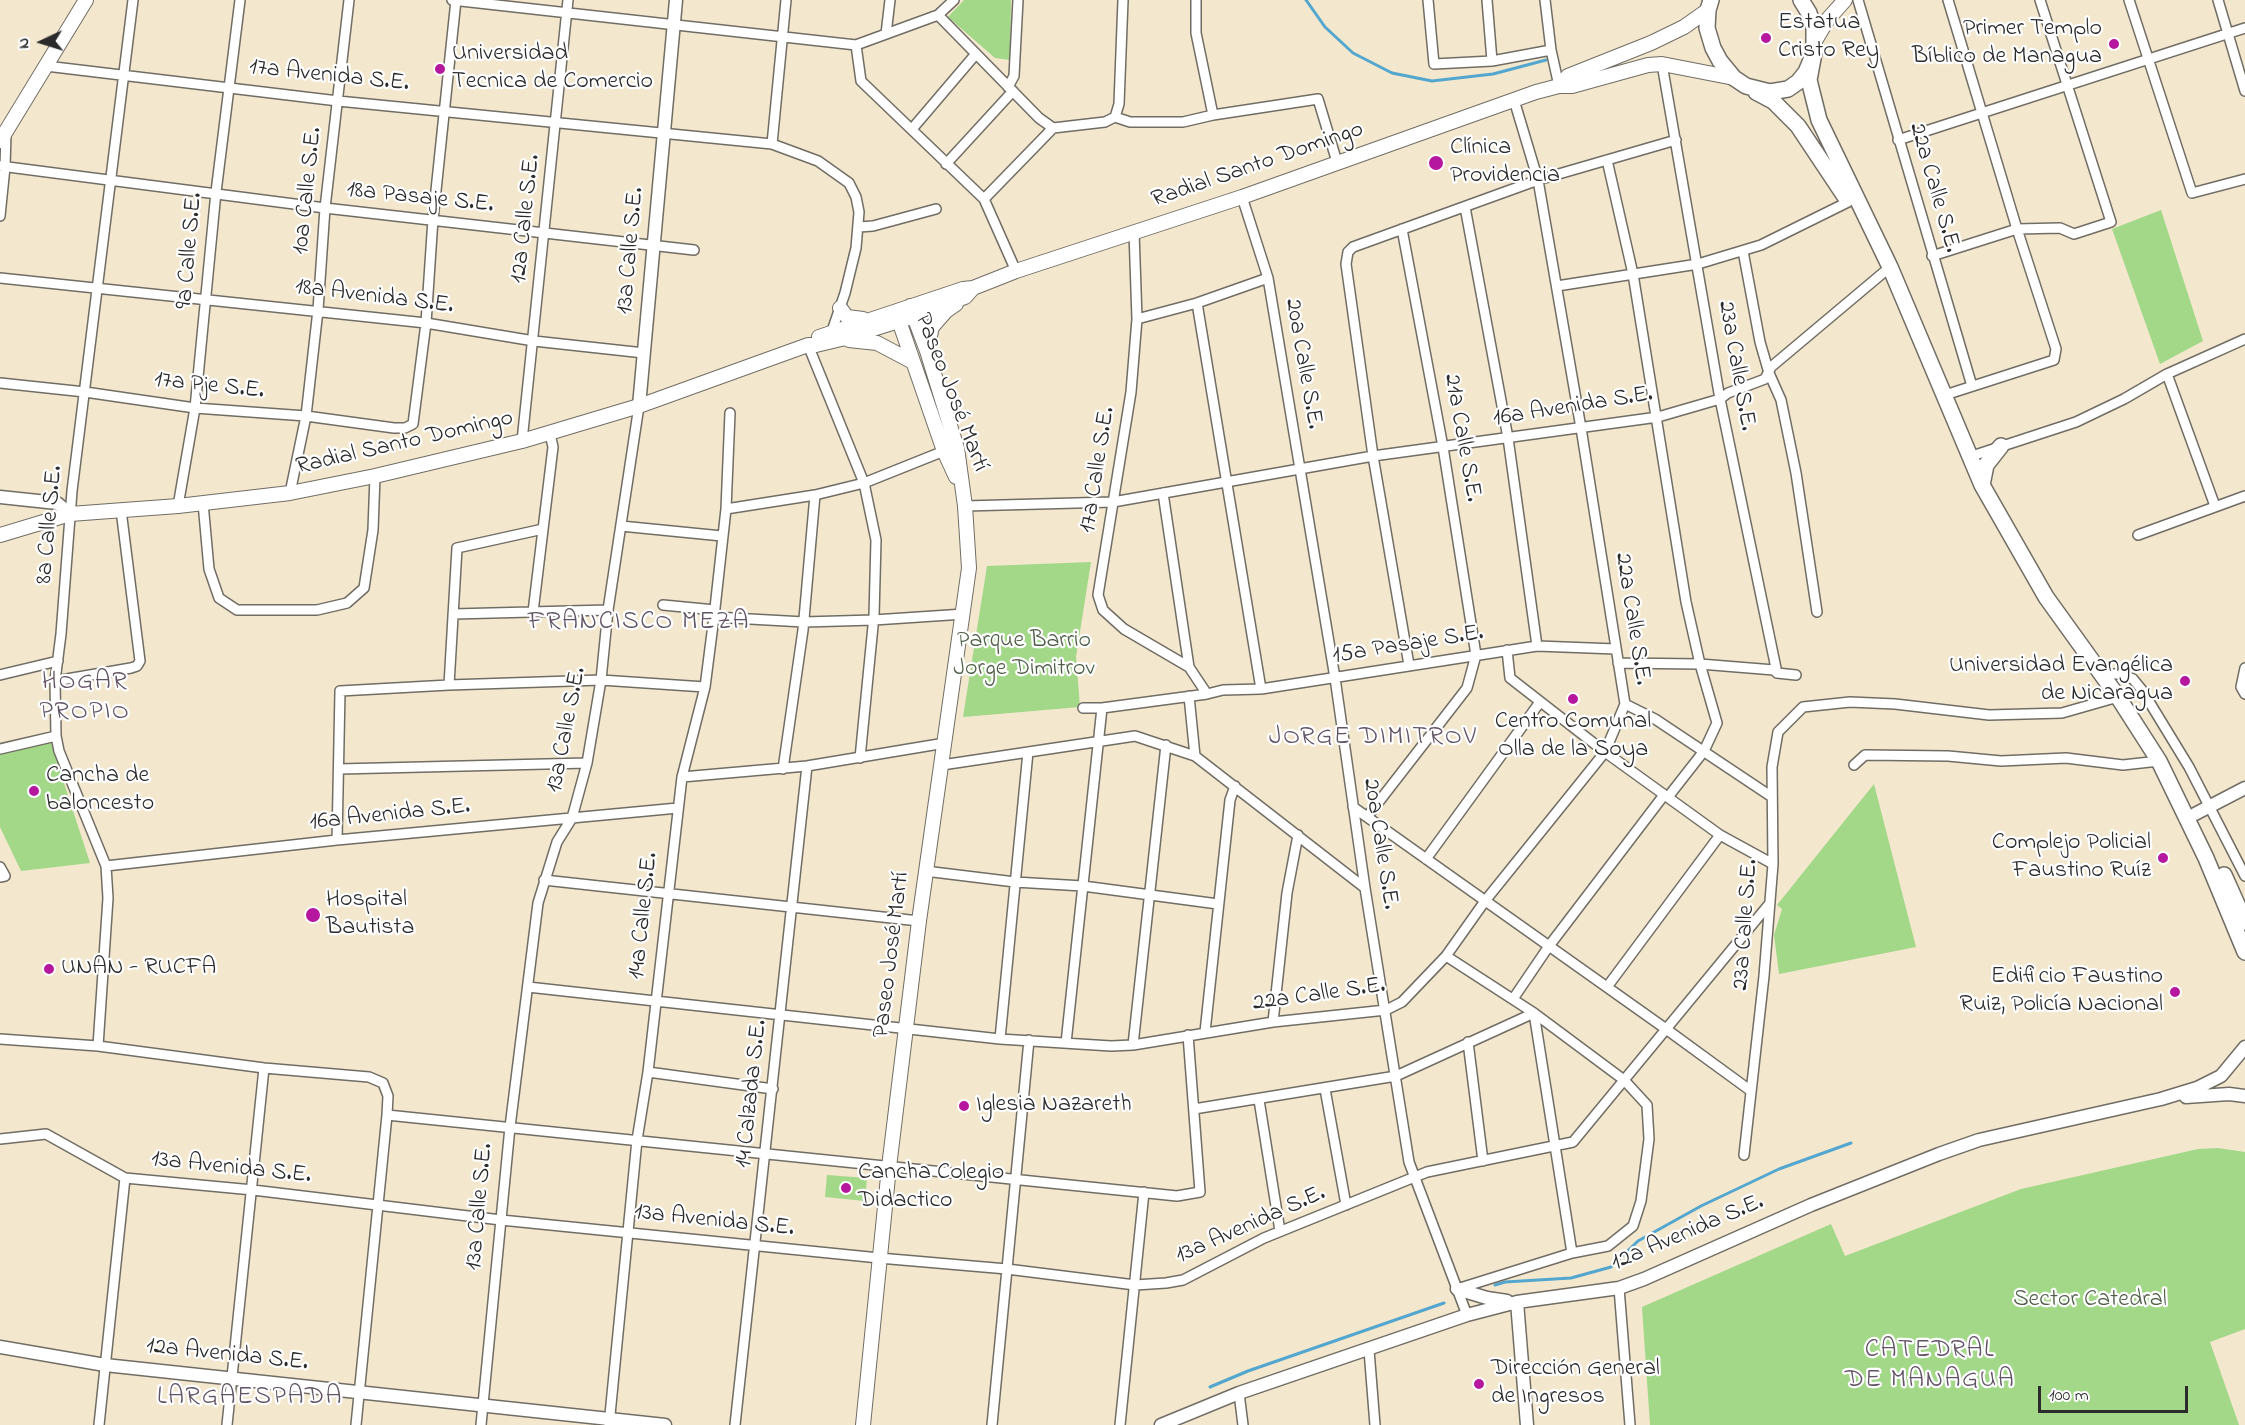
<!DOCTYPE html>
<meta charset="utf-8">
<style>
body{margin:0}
#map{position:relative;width:2245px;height:1425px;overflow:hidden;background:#f3e7ce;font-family:"Indie Flower",sans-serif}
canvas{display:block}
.north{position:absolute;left:12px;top:12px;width:60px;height:60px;-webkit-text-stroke:4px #fff;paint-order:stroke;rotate:266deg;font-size:16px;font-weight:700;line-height:24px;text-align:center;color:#2b2b2b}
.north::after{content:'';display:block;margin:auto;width:21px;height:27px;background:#2b2b2b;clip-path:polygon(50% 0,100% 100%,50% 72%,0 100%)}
.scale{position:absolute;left:2038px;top:1386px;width:150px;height:27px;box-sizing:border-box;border:3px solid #2b2b2b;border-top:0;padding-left:8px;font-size:18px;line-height:21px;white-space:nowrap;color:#2b2b2b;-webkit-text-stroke:4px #fff;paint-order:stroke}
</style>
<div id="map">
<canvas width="2245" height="1425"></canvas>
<div class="north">N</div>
<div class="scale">100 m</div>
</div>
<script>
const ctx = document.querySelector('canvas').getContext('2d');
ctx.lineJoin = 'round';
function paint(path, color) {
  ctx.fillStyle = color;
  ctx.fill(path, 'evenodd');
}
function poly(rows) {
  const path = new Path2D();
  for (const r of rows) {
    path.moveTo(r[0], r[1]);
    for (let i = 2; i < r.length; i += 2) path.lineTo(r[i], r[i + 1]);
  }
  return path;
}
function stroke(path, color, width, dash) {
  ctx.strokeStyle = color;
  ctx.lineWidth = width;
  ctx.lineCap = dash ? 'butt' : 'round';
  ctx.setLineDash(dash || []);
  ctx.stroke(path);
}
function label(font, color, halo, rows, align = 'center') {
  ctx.font = font + ' "Indie Flower",sans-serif';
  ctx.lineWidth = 4.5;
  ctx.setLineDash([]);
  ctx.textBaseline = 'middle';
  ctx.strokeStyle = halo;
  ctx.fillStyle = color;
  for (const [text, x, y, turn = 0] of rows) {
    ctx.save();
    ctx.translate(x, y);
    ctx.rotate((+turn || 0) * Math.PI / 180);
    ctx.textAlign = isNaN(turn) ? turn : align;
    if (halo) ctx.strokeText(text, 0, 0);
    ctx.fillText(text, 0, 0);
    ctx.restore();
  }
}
paint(poly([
 [964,0,1011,0,1010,60,995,58,948,17],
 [2161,210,2203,341,2160,364,2112,229],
 [1091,562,1076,657,1080,707,963,717,987,566],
 [50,740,90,863,21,871,0,827,0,755],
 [1874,784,1916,947,1779,974,1774,935,1782,909,1777,905],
 [2218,1148,2245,1152,2245,1329,2210,1342,2239,1425,1650,1425,1642,1307,1831,1224,1845,1256,2021,1189,2198,1149],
 [827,1175,867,1178,865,1201,825,1197]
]), '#a2d888');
stroke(poly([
 [1306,0,1325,27,1353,53,1392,73,1432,81,1493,74,1546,60],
 [1495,1285,1505,1282,1571,1278,1611,1267,1638,1241,1701,1206,1779,1169,1851,1143],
 [1210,1387,1248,1371,1444,1303]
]), '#53a7cf', 3);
const minor = poly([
 [452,0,856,45,938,15,954,0],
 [1196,0,1196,33,1213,115],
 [1428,0,1434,64,1492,61,1551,50],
 [1487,0,1492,61],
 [1545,0,1551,50,1559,86],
 [1858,0,1972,386],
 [2129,0,2192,193,2245,179],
 [2218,0,2245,91],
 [938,15,1039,118,1053,128,1105,122,1115,117,1119,104,1123,0],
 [886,34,890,0],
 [856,45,861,81,984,199,1016,271],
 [1662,64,1720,399,1777,673],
 [46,66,338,101,772,144,818,161,849,183,856,197,859,212,856,248,845,293,832,331],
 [1008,87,1014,76,1018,0],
 [1115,117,1130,122,1183,122,1213,115,1318,99,1337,162],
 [912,129,975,55],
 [1898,140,2245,28],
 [772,144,786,0],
 [1607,160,1633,274,1686,602,1700,664,1717,723,1704,751,1668,797],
 [946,164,1013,91],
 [0,166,325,208,694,250],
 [1242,197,1268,278,1335,678,1365,888,1409,1162,1467,1315],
 [984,199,1053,128],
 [1465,207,1508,438,1537,646],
 [0,216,5,167,6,134],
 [859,227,873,226,936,209],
 [1134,232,1137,319,1131,392,1098,595,1103,610,1124,629,1189,667],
 [1743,251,1760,342,1769,373,1781,400,1796,473,1817,612],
 [1932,256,2017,229,2060,228,2074,234,2111,222,2040,0],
 [0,278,426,323,534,341,644,353],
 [1557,286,1698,264,1761,245,1848,202],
 [1197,303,1261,689],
 [1137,319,1197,303,1268,278],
 [808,345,864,483,876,540,874,616,860,758],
 [2167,374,2215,506],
 [0,383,85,392,195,408,306,416,394,428,405,428,413,424,426,323,433,219,456,0],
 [1945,395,2054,360,2056,349,2017,229,1948,0],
 [522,441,568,0],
 [1972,456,2076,422,2124,399,2167,374,2245,339],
 [290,493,306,416,318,310,325,208,349,0],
 [1163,493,1189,667,1207,694],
 [203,503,209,569,219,598,237,610,317,610,347,603,364,588,373,530,375,476],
 [178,506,195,408,216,192,240,0],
 [965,506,1113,502,1373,456,1658,417,1720,399,1728,393,1765,379,1771,367,1890,267],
 [726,509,815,495,864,483,944,451],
 [621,526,722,536],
 [2138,535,2245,496],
 [663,605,715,610],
 [533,612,553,447,550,434],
 [453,614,608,610],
 [714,617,804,622,874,620,964,614],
 [1507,650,1510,678,1605,752,1720,835,1773,864],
 [1618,663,1700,664,1774,670,1777,673,1796,675],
 [1409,665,1373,456,1346,264,1348,252,1353,247,1538,180,1676,140],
 [2245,668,2241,687,2245,694],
 [2102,674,2121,674,2133,679,2142,690,2189,767,2245,876],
 [0,675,58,661],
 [55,681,131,668,137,666,140,661,121,510],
 [449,685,457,548,543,529],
 [1189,696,1195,756],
 [1625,704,1655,719,1772,797],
 [1083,708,1102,708,1207,694,1223,690,1261,689,1537,646,1616,649],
 [0,749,56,736],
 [942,765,1135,736,1195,756,1365,888],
 [1854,765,1865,755,1948,756,2001,761,2066,758,2123,765,2159,761],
 [339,769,587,763],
 [783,769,803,630,815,495],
 [682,777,807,766,945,743],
 [1353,807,1666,1029,1751,1091],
 [1367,817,1467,688,1476,655,1443,447,1402,229],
 [337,840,340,691,449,685,601,680,705,687],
 [1426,859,1540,702],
 [106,866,337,840,678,808],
 [0,867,5,876,0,877],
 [925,871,1015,882,1083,886,1218,904],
 [544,880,919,921],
 [1446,956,1534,1013,1624,1080,1647,1105,1649,1139,1641,1201,1633,1226,1608,1246,1572,1253,1457,1289],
 [528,987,1000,1039,1111,1046,1133,1045,1273,1022,1386,1010,1402,1002,1446,956,1485,901,1605,752,1625,704,1581,428,1538,180,1514,100],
 [1607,987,1720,835],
 [1513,999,1549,946,1664,795],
 [1534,1013,1572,1253],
 [1273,1022,1287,893,1298,835],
 [1205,1032,1230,800,1235,786],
 [0,1039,98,1046,264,1068,369,1077,383,1083,388,1096,387,1115,356,1425],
 [1000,1039,1028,752],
 [1468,1042,1483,1161],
 [1066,1043,1102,708],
 [1133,1045,1166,745],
 [98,1046,108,898,106,866,59,751,56,736,55,681,61,634,72,491,133,0],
 [648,1072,773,1089],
 [1325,1089,1346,1205],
 [1259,1100,1280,1231],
 [1194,1109,1396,1076,1534,1013],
 [387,1115,1177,1196,1200,1192,1188,1035],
 [0,1139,46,1134,125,1178,253,1190,501,1220,879,1258,1007,1269,1135,1285,1166,1283,1183,1280,1264,1238,1427,1172,1573,1142,1770,903],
 [1744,1155,1764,976,1773,864,1772,767,1778,732,1803,707,1850,702,1895,704,1989,715,2062,713,2118,697],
 [1619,1288,1630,1425],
 [1369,1350,1375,1425],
 [1239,1393,1243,1425],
 [99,1425,125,1178],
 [227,1425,264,1068],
 [481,1425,510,1127,538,903,557,842,572,818,587,763,601,680,608,610,639,406],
 [609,1425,637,1140,648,1072,682,777,705,687,714,617,726,509,730,413],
 [735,1425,807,766],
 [992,1425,1029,1040],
 [1120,1425,1144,1192]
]);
const tertiary = poly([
 [639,406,676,0],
 [0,497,57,503,70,514],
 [2195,814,2245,788],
 [2186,1097,2229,1094,2245,1096],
 [1457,1289,1487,1298,1507,1301],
 [1517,1302,1527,1425],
 [0,1347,105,1365,665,1425],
 [1161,1425,1239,1393,1467,1315,1517,1302,1619,1288,1644,1279,1811,1205,1939,1154,1979,1140,2161,1099,2197,1088,2221,1076,2245,1047]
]);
const secondary = poly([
 [1815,41,1828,19,1845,0],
 [1559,86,1568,76,1651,43,1684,27,1708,10],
 [0,141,86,0],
 [840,308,847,317,863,319],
 [896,312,944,451,956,477],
 [819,337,963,289,973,288,1016,271,1242,197,1536,92,1559,86,1572,86,1648,65,1662,64,1734,78],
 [849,340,877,343,913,362],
 [927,349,932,327,946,311,956,304],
 [0,535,70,514,178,506,290,493,375,476,522,441,639,406,808,345,816,345,841,339,914,316,965,297,973,288],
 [863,1425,889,1167,919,921,969,568,965,506,957,448,927,351,910,306]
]);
const primary = poly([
 [1711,0,1708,10,1707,28,1713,48,1720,61,1734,78,1746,86,1770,92,1788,89,1798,82,1806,72,1814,53,1814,28,1809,13,1801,0],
 [1814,53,1809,80,1819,120,1890,267,1982,485,2046,597,2118,697,2159,761,2206,858,2245,952],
 [1756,92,1773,101,1798,126,1846,198],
 [1982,485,1986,465,2001,446],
 [2224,875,2245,922]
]);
stroke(minor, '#716d64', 12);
stroke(tertiary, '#716d64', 15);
stroke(secondary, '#716d64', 16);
stroke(primary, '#716d64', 18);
stroke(minor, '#fff', 9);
stroke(tertiary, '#fff', 12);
stroke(secondary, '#fff', 14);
stroke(primary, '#fff', 15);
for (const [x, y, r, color] of [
 [1766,38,6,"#b5179e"],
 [2114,44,6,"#b5179e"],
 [440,69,6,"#b5179e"],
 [1436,163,8,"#b5179e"],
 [2185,681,6,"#b5179e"],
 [1573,699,6,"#b5179e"],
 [34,791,6,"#b5179e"],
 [2163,858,6,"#b5179e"],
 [313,915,8,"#b5179e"],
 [49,969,6,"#b5179e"],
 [2175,992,6,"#b5179e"],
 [964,1106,6,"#b5179e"],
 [846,1188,6,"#b5179e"],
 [1479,1384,6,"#b5179e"]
]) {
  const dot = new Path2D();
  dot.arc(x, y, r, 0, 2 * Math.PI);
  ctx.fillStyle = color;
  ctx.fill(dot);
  stroke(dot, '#fff', 2);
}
label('24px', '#2b2b2b', '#fff', [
 ["Estatua",1778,24],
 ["Cristo Rey",1778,52],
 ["Primer Templo",2102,30,"right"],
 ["Bíblico de Managua",2102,58,"right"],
 ["Universidad",452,55],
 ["Tecnica de Comercio",452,83],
 ["Clínica",1450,149],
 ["Providencia",1450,177],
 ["Universidad Evangélica",2173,667,"right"],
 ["de Nicaragua",2173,695,"right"],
 ["Centro Comunal",1573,723,"center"],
 ["Olla de la Soya",1573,751,"center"],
 ["Cancha de",46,777],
 ["baloncesto",46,805],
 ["Complejo Policial",2151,844,"right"],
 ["Faustino Ruíz",2151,872,"right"],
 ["Hospital",326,901],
 ["Bautista",326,929],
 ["UNAN - RUCFA",61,969],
 ["Edificio Faustino",2163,978,"right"],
 ["Ruiz, Policía Nacional",2163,1006,"right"],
 ["Iglesia Nazareth",976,1106],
 ["Cancha Colegio",858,1174],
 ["Didactico",858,1202],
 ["Dirección General",1491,1370],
 ["de Ingresos",1491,1398]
], 'left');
label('24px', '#2b2b2b', '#fff', [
 ["17a Avenida S.E.",329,77,6],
 ["Radial Santo Domingo",1258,166,-19],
 ["22a Calle S.E.",1933,188,74],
 ["10a Calle S.E.",309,191,-84],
 ["18a Pasaje S.E.",420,199,6],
 ["12a Calle S.E.",527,219,-84],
 ["9a Calle S.E.",191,251,-85],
 ["13a Calle S.E.",632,251,-85],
 ["18a Avenida S.E.",374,298,7],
 ["20a Calle S.E.",1302,364,80],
 ["23a Calle S.E.",1735,366,80],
 ["17a Pje S.E.",209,387,6],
 ["Paseo José Martí",950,393,69],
 ["16a Avenida S.E.",1573,408,-9],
 ["21a Calle S.E.",1461,438,80],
 ["Radial Santo Domingo",405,444,-13],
 ["17a Calle S.E.",1099,470,-81],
 ["8a Calle S.E.",51,525,-85],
 ["22a Calle S.E.",1631,619,81],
 ["15a Pasaje S.E.",1408,646,-9],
 ["13a Calle S.E.",568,730,-79],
 ["16a Avenida S.E.",390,816,-6],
 ["20a Calle S.E.",1379,844,81],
 ["14a Calle S.E.",645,916,-84],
 ["23a Calle S.E.",1747,925,-86],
 ["Paseo José Martí",893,955,-83],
 ["22a Calle S.E.",1319,996,-8],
 ["14 Calzada S.E.",753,1094,-84],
 ["13a Avenida S.E.",231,1169,6],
 ["13a Calle S.E.",481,1207,-85],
 ["13a Avenida S.E.",714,1222,6],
 ["13a Avenida S.E.",1251,1226,-24],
 ["12a Avenida S.E.",1688,1234,-23],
 ["12a Avenida S.E.",227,1356,6]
]);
label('24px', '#4f5f47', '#fff', [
 ["Parque Barrio",1024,642],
 ["Jorge Dimitrov",1024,670],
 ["Sector Catedral",2090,1301]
]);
ctx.letterSpacing = '1.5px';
label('26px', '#615464', '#fff', [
 ["FRANCISCO MEZA",639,624],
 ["HOGAR",85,684],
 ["PROPIO",85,714],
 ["JORGE DIMITROV",1373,739],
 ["CATEDRAL",1930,1352],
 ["DE MANAGUA",1930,1382],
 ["LARGAESPADA",250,1399]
]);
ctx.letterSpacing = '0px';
</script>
